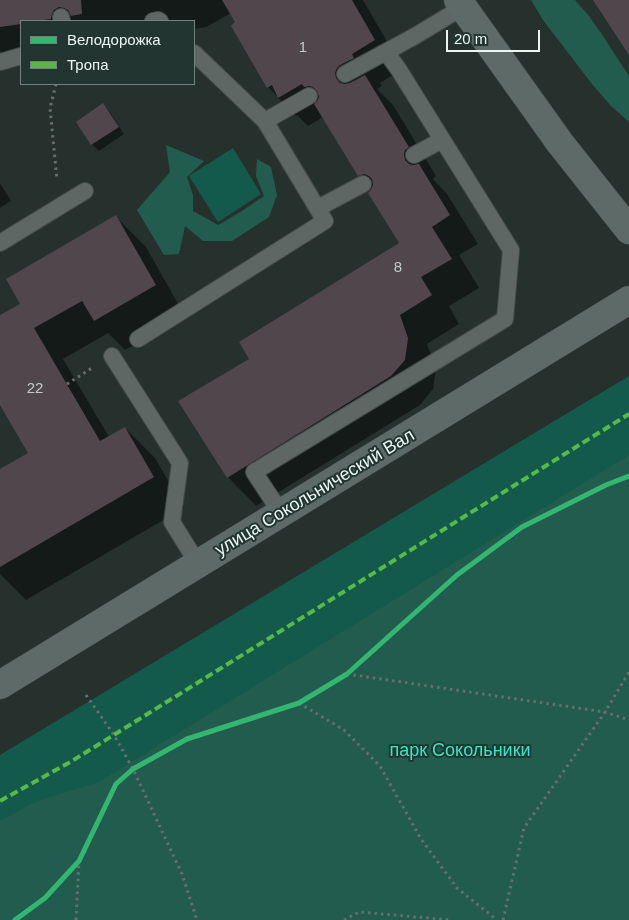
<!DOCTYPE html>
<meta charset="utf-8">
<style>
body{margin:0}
#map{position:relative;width:629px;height:920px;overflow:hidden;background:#26312e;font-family:Helvetica,sans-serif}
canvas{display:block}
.legend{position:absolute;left:20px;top:20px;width:175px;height:65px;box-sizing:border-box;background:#223530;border:1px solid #72827e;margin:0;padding:6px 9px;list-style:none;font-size:15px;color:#ebf6f2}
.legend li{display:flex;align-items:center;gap:10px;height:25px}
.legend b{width:25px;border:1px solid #72827e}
.scale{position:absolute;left:446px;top:30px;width:94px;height:22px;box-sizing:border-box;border:2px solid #ebf6f2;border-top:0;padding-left:6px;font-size:15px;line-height:18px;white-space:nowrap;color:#ebf6f2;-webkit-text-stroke:4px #223530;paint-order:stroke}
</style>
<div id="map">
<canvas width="629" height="920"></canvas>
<ul class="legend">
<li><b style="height:6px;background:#33b770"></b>Велодорожка</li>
<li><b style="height:6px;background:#58b947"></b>Тропа</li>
</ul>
<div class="scale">20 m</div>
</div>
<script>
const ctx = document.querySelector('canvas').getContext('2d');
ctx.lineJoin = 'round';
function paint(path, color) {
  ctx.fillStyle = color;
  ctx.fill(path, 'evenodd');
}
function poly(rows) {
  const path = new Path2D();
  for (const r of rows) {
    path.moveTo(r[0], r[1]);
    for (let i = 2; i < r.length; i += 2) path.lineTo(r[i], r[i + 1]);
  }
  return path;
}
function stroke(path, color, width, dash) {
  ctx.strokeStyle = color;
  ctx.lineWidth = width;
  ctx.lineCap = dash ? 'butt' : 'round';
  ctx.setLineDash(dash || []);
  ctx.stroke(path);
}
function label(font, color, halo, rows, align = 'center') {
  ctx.font = font + ' Helvetica,sans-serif';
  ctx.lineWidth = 4;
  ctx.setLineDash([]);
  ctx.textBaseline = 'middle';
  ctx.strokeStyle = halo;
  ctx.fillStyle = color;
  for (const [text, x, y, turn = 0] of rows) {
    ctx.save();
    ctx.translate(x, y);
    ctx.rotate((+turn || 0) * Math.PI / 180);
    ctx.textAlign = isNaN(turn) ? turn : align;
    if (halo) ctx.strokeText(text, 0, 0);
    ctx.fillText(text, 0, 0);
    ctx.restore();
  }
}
paint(poly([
 [233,148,261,194,218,222,189,176],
 [629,376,629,920,0,920,0,755]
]), '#135a4c');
paint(poly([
 [531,0,575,0,589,16,601,33,629,76,629,122,611,106,592,84,543,20],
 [166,145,204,161,187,177,193,195,193,211,218,225,242,211,264,196,256,176,257,159,271,167,277,195,269,217,232,241,203,241,185,226,179,254,164,255,137,210,170,172],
 [629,455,629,920,0,920,0,821,37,801,99,782]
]), '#225c4f');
paint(poly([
 [0,0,363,0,403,69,380,83,382,86,377,89,393,105,436,176,433,179,447,194,478,244,459,255,479,288,449,306,459,324,427,344,436,368,433,389,420,405,256,506,228,477,251,359,401,244,373,189,358,175,323,117,308,126,297,115,296,116,268,87,231,13,206,27,194,29,194,21,21,21,21,57,7,59,0,51],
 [103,105,110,112,124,134,99,151,92,144,78,122],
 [0,183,11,201,0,208],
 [116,217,146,247,185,316,125,350,108,333,63,359,109,437,125,428,155,458,184,508,26,600,0,574,0,471,29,453,0,402,0,317,21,304]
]), '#0007');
paint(poly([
 [0,0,81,0,82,14,71,16,68,10,64,8,59,7,54,10,52,14,51,19,37,21,21,21,21,24,0,27],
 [222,0,352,0,375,40,352,54,354,58,340,65,337,68,335,73,336,78,340,83,345,84,350,83,365,75,409,147,405,150,404,154,405,160,409,164,413,165,419,164,450,215,432,227,452,259,421,277,432,295,400,315,408,338,405,360,391,376,227,478,178,401,249,359,239,342,399,243,368,193,371,190,373,185,372,179,369,176,364,174,358,176,314,104,317,101,319,97,317,91,314,88,310,86,304,87,302,84,278,98,272,85,267,88,231,26,235,22],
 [593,0,629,0,629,55],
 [103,103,119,127,91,145,76,122],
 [116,215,156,285,94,321,82,301,34,328,100,441,125,427,154,477,0,567,0,469,28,453,0,405,0,315,20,304,6,279]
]), '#50464b');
const lane = poly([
 [61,17,62,21],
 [153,21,158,20,160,21],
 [0,62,21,56],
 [345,74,415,36,463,7],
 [265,121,309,96],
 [414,155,442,140],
 [318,208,363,184],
 [0,243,85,191],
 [138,339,325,221,265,121,194,53],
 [112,356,180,463,172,522,198,564],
 [281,513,254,472,505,319,511,250,399,70,386,52]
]);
const secondary = poly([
 [458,0,560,143,629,230],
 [0,685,629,300]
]);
stroke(lane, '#444c4a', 18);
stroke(secondary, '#444c4a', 29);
stroke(poly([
 [56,84,50,108,57,180],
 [67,384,92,368],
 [347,674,605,712,629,720],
 [86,695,114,735,133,769,182,874,197,920],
 [299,703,344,730,380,766,421,839,457,888,497,920],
 [15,920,45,898,79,861,116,784,133,769,187,739,299,703,347,674,457,575,522,527,606,485,629,476],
 [76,920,79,861],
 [344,920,359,912,451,920],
 [503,920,524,828,605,712,629,672]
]), '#676e6c', 3, [2.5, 4]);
stroke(lane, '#5f6765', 16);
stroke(secondary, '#5e6a67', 28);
stroke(poly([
 [0,801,72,761,629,414]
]), '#58b947', 4, [8, 4]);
stroke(poly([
 [15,920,45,898,79,861,116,784,133,769,187,739,299,703,347,674,457,575,522,527,606,485,629,476]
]), '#33b770', 5);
label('15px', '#c4cac8', null, [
 ["1",303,48],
 ["8",398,268],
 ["22",35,389]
]);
label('18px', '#ebf6f2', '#223530', [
 ["улица Сокольнический Вал",315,493,-31]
]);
label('18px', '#35e8c5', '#223530', [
 ["парк Сокольники",460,751]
]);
</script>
